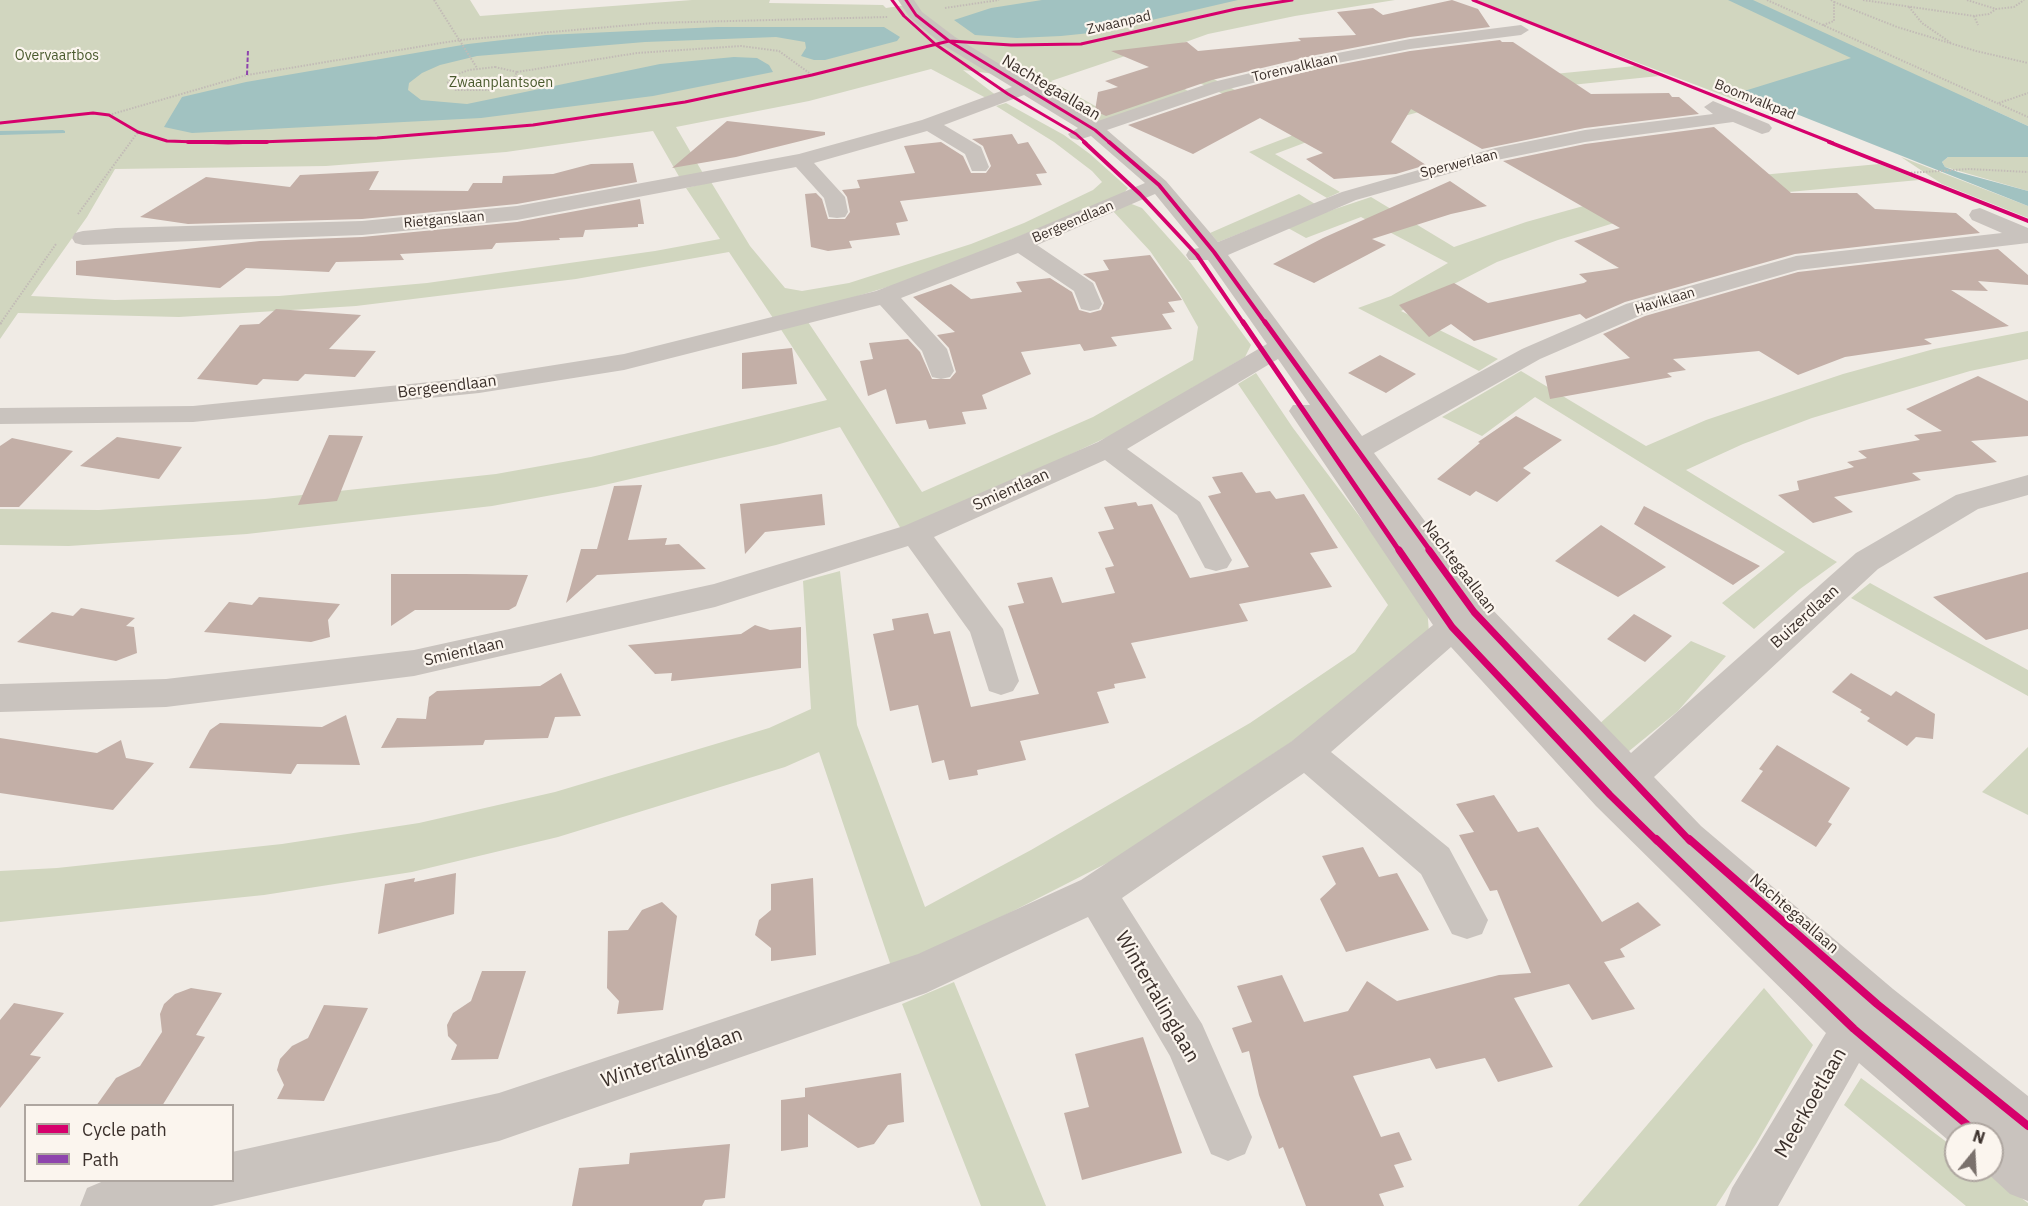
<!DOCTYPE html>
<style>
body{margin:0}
#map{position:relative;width:2028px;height:1206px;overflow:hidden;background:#f0ebe5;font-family:"IBM Plex Sans",sans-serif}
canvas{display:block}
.legend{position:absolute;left:24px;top:1104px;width:210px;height:78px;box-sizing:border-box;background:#fbf5ee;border:2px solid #aea6a0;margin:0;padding:8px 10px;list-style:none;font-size:18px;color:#3b302b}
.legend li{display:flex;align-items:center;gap:12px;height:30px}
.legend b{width:30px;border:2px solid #aea6a0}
.north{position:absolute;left:1944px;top:1122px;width:60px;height:60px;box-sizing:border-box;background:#fbf5ee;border:2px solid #aea6a0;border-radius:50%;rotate:18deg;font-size:16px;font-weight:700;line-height:24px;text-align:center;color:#3b302b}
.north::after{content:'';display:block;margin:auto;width:21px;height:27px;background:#7a716c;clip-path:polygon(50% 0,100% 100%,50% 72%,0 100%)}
</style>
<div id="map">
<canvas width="2028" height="1206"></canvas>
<ul class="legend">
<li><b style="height:8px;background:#d6006c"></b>Cycle path</li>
<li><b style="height:8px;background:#8e44ad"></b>Path</li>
</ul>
<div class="north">N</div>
</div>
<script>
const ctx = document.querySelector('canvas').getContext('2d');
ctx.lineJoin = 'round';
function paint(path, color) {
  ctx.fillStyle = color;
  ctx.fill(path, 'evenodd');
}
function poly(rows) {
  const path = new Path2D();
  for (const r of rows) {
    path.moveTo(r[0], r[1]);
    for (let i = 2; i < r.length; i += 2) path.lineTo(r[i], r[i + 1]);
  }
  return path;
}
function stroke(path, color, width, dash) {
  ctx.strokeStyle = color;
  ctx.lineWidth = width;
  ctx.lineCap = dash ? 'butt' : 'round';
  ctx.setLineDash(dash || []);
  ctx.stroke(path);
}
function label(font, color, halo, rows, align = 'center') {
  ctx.font = font + ' "IBM Plex Sans",sans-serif';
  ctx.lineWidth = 4.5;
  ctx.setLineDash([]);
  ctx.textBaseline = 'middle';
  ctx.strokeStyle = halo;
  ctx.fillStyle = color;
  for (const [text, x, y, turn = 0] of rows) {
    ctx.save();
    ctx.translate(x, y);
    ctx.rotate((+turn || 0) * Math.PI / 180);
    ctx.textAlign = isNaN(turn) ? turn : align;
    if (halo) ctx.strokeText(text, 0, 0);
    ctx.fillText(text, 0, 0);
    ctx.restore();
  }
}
paint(poly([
 [0,0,470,0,480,16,692,0,770,0,769,3,883,5,886,8,913,4,911,0,1395,0,1295,16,1208,34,1155,53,1220,82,1206,86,1134,53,1051,81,1104,111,1178,85,1188,91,1093,125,1011,76,963,70,997,96,988,99,931,69,809,101,676,127,704,175,681,180,653,131,506,152,326,166,115,169,87,217,31,296,115,300,279,296,427,283,655,251,720,239,686,188,711,182,750,246,785,288,802,291,849,283,971,244,1024,223,1093,190,1102,182,1092,171,1054,142,996,106,1006,103,1064,135,1090,154,1128,188,1124,193,924,276,818,308,773,318,729,252,576,279,356,306,179,317,18,313,0,339],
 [1473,0,2028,0,2028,126,1971,100,1955,104,1746,104],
 [1635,66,1659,76,1571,85,1445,105,1304,143,1275,154,1340,192,1327,198,1249,152,1291,136,1295,131,1217,91,1229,87,1304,124,1554,74],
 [1901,157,2028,206,2028,218,1942,184],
 [1948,157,2028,157,2028,191,1945,167,1942,162],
 [1879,164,1919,180,1756,195,1634,217,1558,240,1497,262,1401,311,1498,359,1479,371,1358,308,1391,296,1448,263,1361,217,1306,238,1288,228,1314,216,1371,197,1454,247,1526,222,1605,200,1729,178],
 [1299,194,1315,204,1218,242,1210,233],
 [1129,203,1142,208,1190,262,1251,345,1245,357,1116,433,1001,487,901,529,840,427,776,445,596,487,492,506,247,534,69,546,0,545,0,509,99,510,265,499,496,474,591,457,827,400,780,328,808,322,922,492,1093,417,1193,360,1198,327,1179,293,1150,251,1112,210],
 [2028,331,2028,359,1970,371,1812,418,1743,444,1686,470,1837,562,1800,589,1754,629,1722,603,1785,552,1535,397,1482,436,1442,417,1521,371,1646,446,1706,420,1843,374,1934,349],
 [1256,373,1293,428,1427,606,1429,633,1314,727,1115,859,976,930,891,966,819,752,785,767,558,837,412,872,264,895,0,922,0,871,57,868,282,844,419,823,555,792,769,728,811,709,803,581,840,571,857,725,925,907,1031,850,1250,723,1355,652,1388,605,1238,384],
 [1870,583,2028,670,2028,696,1851,598],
 [1691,641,1726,656,1678,711,1623,756,1597,726],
 [2028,747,2028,815,1982,792],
 [954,982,1046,1206,981,1206,902,1004],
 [1764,988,1813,1045,1756,1144,1716,1206,1578,1206],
 [1861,1078,1956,1149,1956,1170,1984,1170,2028,1203,2028,1206,1966,1206,1844,1105]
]), '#d1d6bf');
paint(poly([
 [1042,0,1238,0,1100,32,1061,36,1017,38,975,35,954,20,991,8],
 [1728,0,1753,0,2028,126,2028,157,1948,157,1942,162,1945,167,1958,172,2028,191,2028,206,1741,92,1851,58],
 [717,27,884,27,900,37,897,41,825,60,814,60,801,56,806,48,805,42,776,37,645,42,477,56,440,65,422,73,409,83,408,90,421,100,467,104,660,64,734,57,757,58,769,65,773,72,653,96,481,118,192,133,164,127,182,97,246,82,468,44,546,35]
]), '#a1c2c1');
paint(poly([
 [63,130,65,131,65,133,0,135,0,131,63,130]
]), '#a1c2c1');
paint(poly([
 [1452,0,1478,9,1490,27,1410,37,1316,55,1212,80,1106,116,1095,111,1098,92,1118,87,1105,81,1149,67,1111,51,1187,42,1198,51,1301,41,1298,38,1356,35,1337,12,1373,8,1383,15],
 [1500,40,1502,42,1513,42,1591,94,1669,93,1672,97,1679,97,1699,114,1585,128,1482,149,1411,109,1391,142,1426,165,1396,174,1334,179,1306,159,1323,153,1260,118,1193,154,1128,125,1226,92,1317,69,1410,51],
 [727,121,825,132,825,135,736,157,672,168],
 [1714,127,1791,193,1857,193,1875,209,1956,213,1980,233,1795,254,1625,302,1586,319,1580,314,1474,341,1451,324,1429,337,1399,305,1454,283,1488,303,1584,283,1587,281,1579,274,1619,268,1574,241,1620,228,1503,161,1585,144],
 [1012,134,1018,144,1028,142,1047,173,1036,174,1042,185,900,201,908,221,896,223,900,235,849,241,852,248,828,251,811,247,805,194,816,193,822,199,828,219,845,219,850,212,847,197,842,190,860,188,857,180,915,173,904,146,941,142,963,156,971,173,986,173,991,166,983,146,972,139],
 [633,163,637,182,517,204,362,219,188,224,140,217,206,177,290,187,300,175,379,171,369,190,468,191,473,183,502,183,503,176,553,174,591,164],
 [1450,181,1487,206,1451,214,1372,239,1386,245,1314,283,1273,264,1323,238],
 [640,199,644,224,638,224,638,227,585,230,583,237,559,238,560,240,496,243,492,249,400,254,404,260,336,262,329,272,246,268,220,288,76,275,76,261,260,241,362,237,517,222],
 [1998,249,2028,275,2028,285,1978,281,1988,291,1951,290,2009,326,1924,339,1932,344,1845,357,1798,375,1759,351,1673,359,1686,370,1667,373,1672,377,1550,399,1545,376,1630,358,1603,334,1645,316,1798,272],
 [1150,255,1182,300,1168,302,1175,312,1162,314,1172,329,1111,337,1117,346,1084,351,1080,344,1021,352,1031,374,982,395,987,409,962,412,966,424,929,429,926,420,896,424,886,389,868,396,860,361,873,359,869,343,908,339,920,352,932,379,950,379,956,372,949,348,937,335,955,332,913,297,951,284,971,299,1022,292,1016,282,1050,278,1072,292,1079,310,1090,313,1101,310,1104,303,1095,282,1083,274,1109,270,1103,260],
 [276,309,361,315,329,349,376,351,355,377,305,374,298,381,263,379,257,385,197,379,240,325,259,324],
 [792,348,797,384,742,389,742,353],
 [1380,355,1416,374,1386,393,1348,373],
 [1978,376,2028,401,2028,436,1971,441,1997,462,1912,473,1921,480,1834,497,1853,512,1813,523,1778,495,1799,490,1797,481,1854,467,1847,462,1867,458,1858,451,1920,440,1914,435,1942,431,1906,409],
 [1516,416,1562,440,1523,468,1531,473,1497,502,1476,491,1470,496,1437,479,1480,443,1478,442],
 [329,435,363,436,337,501,298,505],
 [117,437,182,447,159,479,80,466],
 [12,438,73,451,19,507,0,507,0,446],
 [1242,472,1256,493,1270,491,1276,499,1304,494,1338,548,1310,553,1332,587,1239,604,1248,621,1131,643,1146,678,1114,684,1115,688,1097,692,1109,723,1020,741,1026,760,977,770,978,775,949,780,944,760,932,763,918,705,890,711,873,634,894,630,892,619,928,613,934,634,950,631,971,707,1039,694,1008,606,1024,603,1017,583,1052,577,1062,603,1115,593,1105,568,1114,566,1098,532,1114,529,1104,507,1136,502,1138,506,1152,504,1190,578,1249,567,1208,496,1221,493,1212,477],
 [642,485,628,540,667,538,665,545,679,544,706,569,597,575,566,603,581,549,597,549,614,486],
 [822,494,825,525,765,532,745,554,740,504],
 [1644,506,1760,566,1733,585,1634,524],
 [1601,525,1666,567,1618,597,1555,561],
 [2028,572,2028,629,1986,640,1933,597],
 [391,574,466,574,528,575,516,606,509,610,415,610,391,626],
 [259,597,340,604,328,620,330,637,311,642,204,632,229,602,252,605],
 [81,608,135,618,126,626,134,627,137,653,116,661,17,642,52,612,73,616],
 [1634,614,1672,636,1645,662,1607,639],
 [755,625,770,630,801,627,801,668,671,681,672,673,655,674,628,645,741,634],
 [561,673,581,716,555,717,548,738,485,740,483,745,381,748,397,718,426,719,429,697,437,691,540,686],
 [1851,673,1891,696,1896,691,1935,714,1933,739,1916,737,1907,746,1867,721,1870,718,1860,712,1862,710,1832,692],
 [346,715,360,765,297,764,291,774,189,768,210,730,220,723,322,727],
 [0,738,97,753,121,740,126,758,154,763,113,810,0,793],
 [1777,745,1850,788,1828,822,1832,824,1816,847,1741,801,1763,771,1759,769],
 [1494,795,1518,832,1538,827,1602,922,1638,902,1661,925,1620,949,1625,957,1604,962,1635,1009,1592,1020,1569,984,1514,998,1553,1067,1498,1082,1485,1058,1436,1069,1430,1058,1353,1076,1381,1137,1399,1132,1412,1160,1394,1165,1404,1187,1379,1194,1384,1206,1306,1206,1283,1147,1279,1149,1259,1095,1249,1051,1242,1053,1232,1028,1252,1022,1237,986,1282,975,1304,1022,1348,1011,1367,981,1397,1001,1499,975,1531,973,1497,890,1490,891,1459,835,1474,832,1456,804],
 [1363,847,1379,877,1397,873,1429,930,1346,952,1320,899,1336,884,1322,856],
 [456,873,454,914,378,934,385,884,415,878,414,882],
 [813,878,816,955,771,961,771,948,755,935,759,920,771,910,771,884],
 [662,902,677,916,663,1010,617,1014,619,1001,607,988,608,931,628,930,642,910],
 [482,971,526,971,498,1059,451,1060,457,1045,448,1036,447,1025,453,1013,471,1001],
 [191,988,222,993,196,1035,205,1037,162,1106,96,1106,116,1078,140,1066,162,1032,160,1014,164,1004,175,994],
 [14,1003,64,1013,30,1055,41,1057,0,1108,0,1020],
 [324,1005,368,1008,324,1101,277,1099,284,1085,277,1070,280,1059,292,1046,308,1038],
 [1143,1037,1182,1153,1082,1180,1064,1113,1089,1107,1075,1054],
 [901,1073,904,1122,888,1125,874,1144,858,1148,808,1114,808,1147,781,1151,781,1100,805,1097,805,1088],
 [730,1144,725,1198,705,1200,702,1206,572,1206,579,1168,629,1164,630,1153]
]), '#c3afa7');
stroke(poly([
 [434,0,477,68],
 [1767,0,2028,117],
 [1863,0,1974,16,1989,14,1996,9],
 [1967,0,1996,9,2014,7,2024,0],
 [1834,2,1897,27,1976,51,2028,63],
 [1909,7,1922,23,1951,43],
 [945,8,999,0],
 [1974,16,1978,25],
 [1823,25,1834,21,1834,2,1831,0],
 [495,67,517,72,513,80,488,90,456,90,447,83,458,74,469,70,495,67],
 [517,72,637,53,741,46,779,51,812,75],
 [1999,103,2028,93],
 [109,115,247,75,460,40,654,23,888,17],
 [1908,173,1969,169,2028,172],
 [78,214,138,132],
 [0,324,56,244]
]), '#c2bbb6', 2, [1.5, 1.5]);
stroke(poly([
 [0,324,1,322]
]), '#c2bbb6', 3, [2, 2]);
paint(poly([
 [898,0,914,0,922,12,955,37,1095,122,1213,82,1317,57,1410,39,1521,25,1529,30,1521,35,1410,49,1317,67,1225,90,1107,130,1166,181,1218,242,1342,192,1495,148,1585,130,1713,114,1704,107,1713,101,1769,124,1772,128,1769,132,1762,134,1733,122,1585,142,1497,160,1356,200,1228,255,1362,436,1522,349,1626,304,1796,256,2002,233,1972,220,1969,215,1972,210,1980,208,2028,228,2028,243,1798,270,1644,314,1540,359,1374,453,1486,603,1631,753,1856,553,1956,495,2028,475,2028,495,1978,509,1878,569,1654,777,1701,826,1893,989,2028,1096,2028,1201,2010,1194,1984,1170,1992,1170,1992,1134,1956,1134,1956,1147,1859,1063,1778,1206,1725,1206,1732,1188,1826,1033,1596,806,1451,647,1331,752,1449,848,1488,920,1482,934,1467,939,1452,934,1421,874,1304,773,1122,898,1202,1024,1252,1137,1245,1154,1228,1161,1211,1154,1170,1056,1088,917,926,993,499,1141,212,1206,80,1206,87,1188,106,1180,232,1180,232,1152,499,1093,918,954,1081,880,1292,741,1433,625,1289,411,1293,405,1310,405,1278,359,1127,449,1200,502,1232,560,1227,568,1216,571,1205,568,1177,515,1105,460,934,537,1003,629,1019,681,1013,691,1001,695,989,691,970,632,908,546,715,607,414,676,166,707,0,712,0,684,166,679,414,650,714,584,904,526,1098,442,1267,344,1208,260,1189,260,1186,255,1189,250,1199,248,1155,194,1037,245,1093,283,1102,304,1099,309,1090,311,1081,309,1074,291,1018,253,901,298,947,349,954,371,950,377,941,379,932,377,922,351,880,305,624,370,479,393,193,422,0,424,0,408,193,406,479,377,624,354,876,291,1012,239,1145,183,1091,136,1078,140,1071,138,1068,134,1078,128,1024,95,944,125,981,147,989,167,986,171,972,171,965,154,927,131,814,163,845,197,848,212,845,217,837,218,829,217,824,198,796,167,517,220,362,235,83,245,75,243,72,238,75,233,83,231,116,228,362,221,517,206,799,154,922,120,1012,87,943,45,910,18,898,0]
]), '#c9c3be');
stroke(poly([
 [247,75,248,50]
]), '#8e44ad', 2, [4.5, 2]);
stroke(poly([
 [892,0,904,16,935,44,1008,94,1076,134,1086,143],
 [906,0,916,15,949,41,1095,130,1110,143],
 [1473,0,1833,143],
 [0,123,93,113,109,115,138,132,167,141,228,143,377,138,533,125,685,102,812,75,949,41,1011,45,1081,44,1236,9,1292,0]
]), '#d6006c', 3);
stroke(poly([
 [188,142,267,142],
 [1084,142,1140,194,1197,255,1244,324],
 [1109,142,1159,185,1214,252,1266,324],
 [1829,142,2028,221]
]), '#d6006c', 4);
stroke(poly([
 [1243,322,1400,552],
 [1265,322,1431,552]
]), '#d6006c', 5);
stroke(poly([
 [1399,550,1452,627,1610,795,1657,841],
 [1429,550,1474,612,1690,841]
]), '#d6006c', 7);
stroke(poly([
 [1656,839,1854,1029,1978,1134],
 [1689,839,1877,1004,2028,1126]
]), '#d6006c', 8);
label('14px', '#3b302b', '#fbf5ee', [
 ["Zwaanpad",1119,23,-13],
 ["Torenvalklaan",1295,68,-13],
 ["Boomvalkpad",1755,100,22],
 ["Sperwerlaan",1459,164,-14],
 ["Rietganslaan",444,220,-5],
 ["Bergeendlaan",1073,222,-23],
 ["Haviklaan",1665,301,-17]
]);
label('14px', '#4a5a2e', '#fbf5ee', [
 ["Overvaartbos",57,56],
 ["Zwaanplantsoen",501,83]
]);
label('16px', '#3b302b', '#fbf5ee', [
 ["Nachtegaallaan",1051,88,31],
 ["Bergeendlaan",447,387,-7],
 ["Smientlaan",1011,490,-24],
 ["Nachtegaallaan",1459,567,53],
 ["Buizerdlaan",1805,617,-42],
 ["Smientlaan",464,652,-13],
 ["Nachtegaallaan",1794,914,41]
]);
label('20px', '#3b302b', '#fbf5ee', [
 ["Wintertalinglaan",1157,997,60],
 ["Wintertalinglaan",672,1058,-19],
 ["Meerkoetlaan",1811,1103,-60]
]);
</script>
